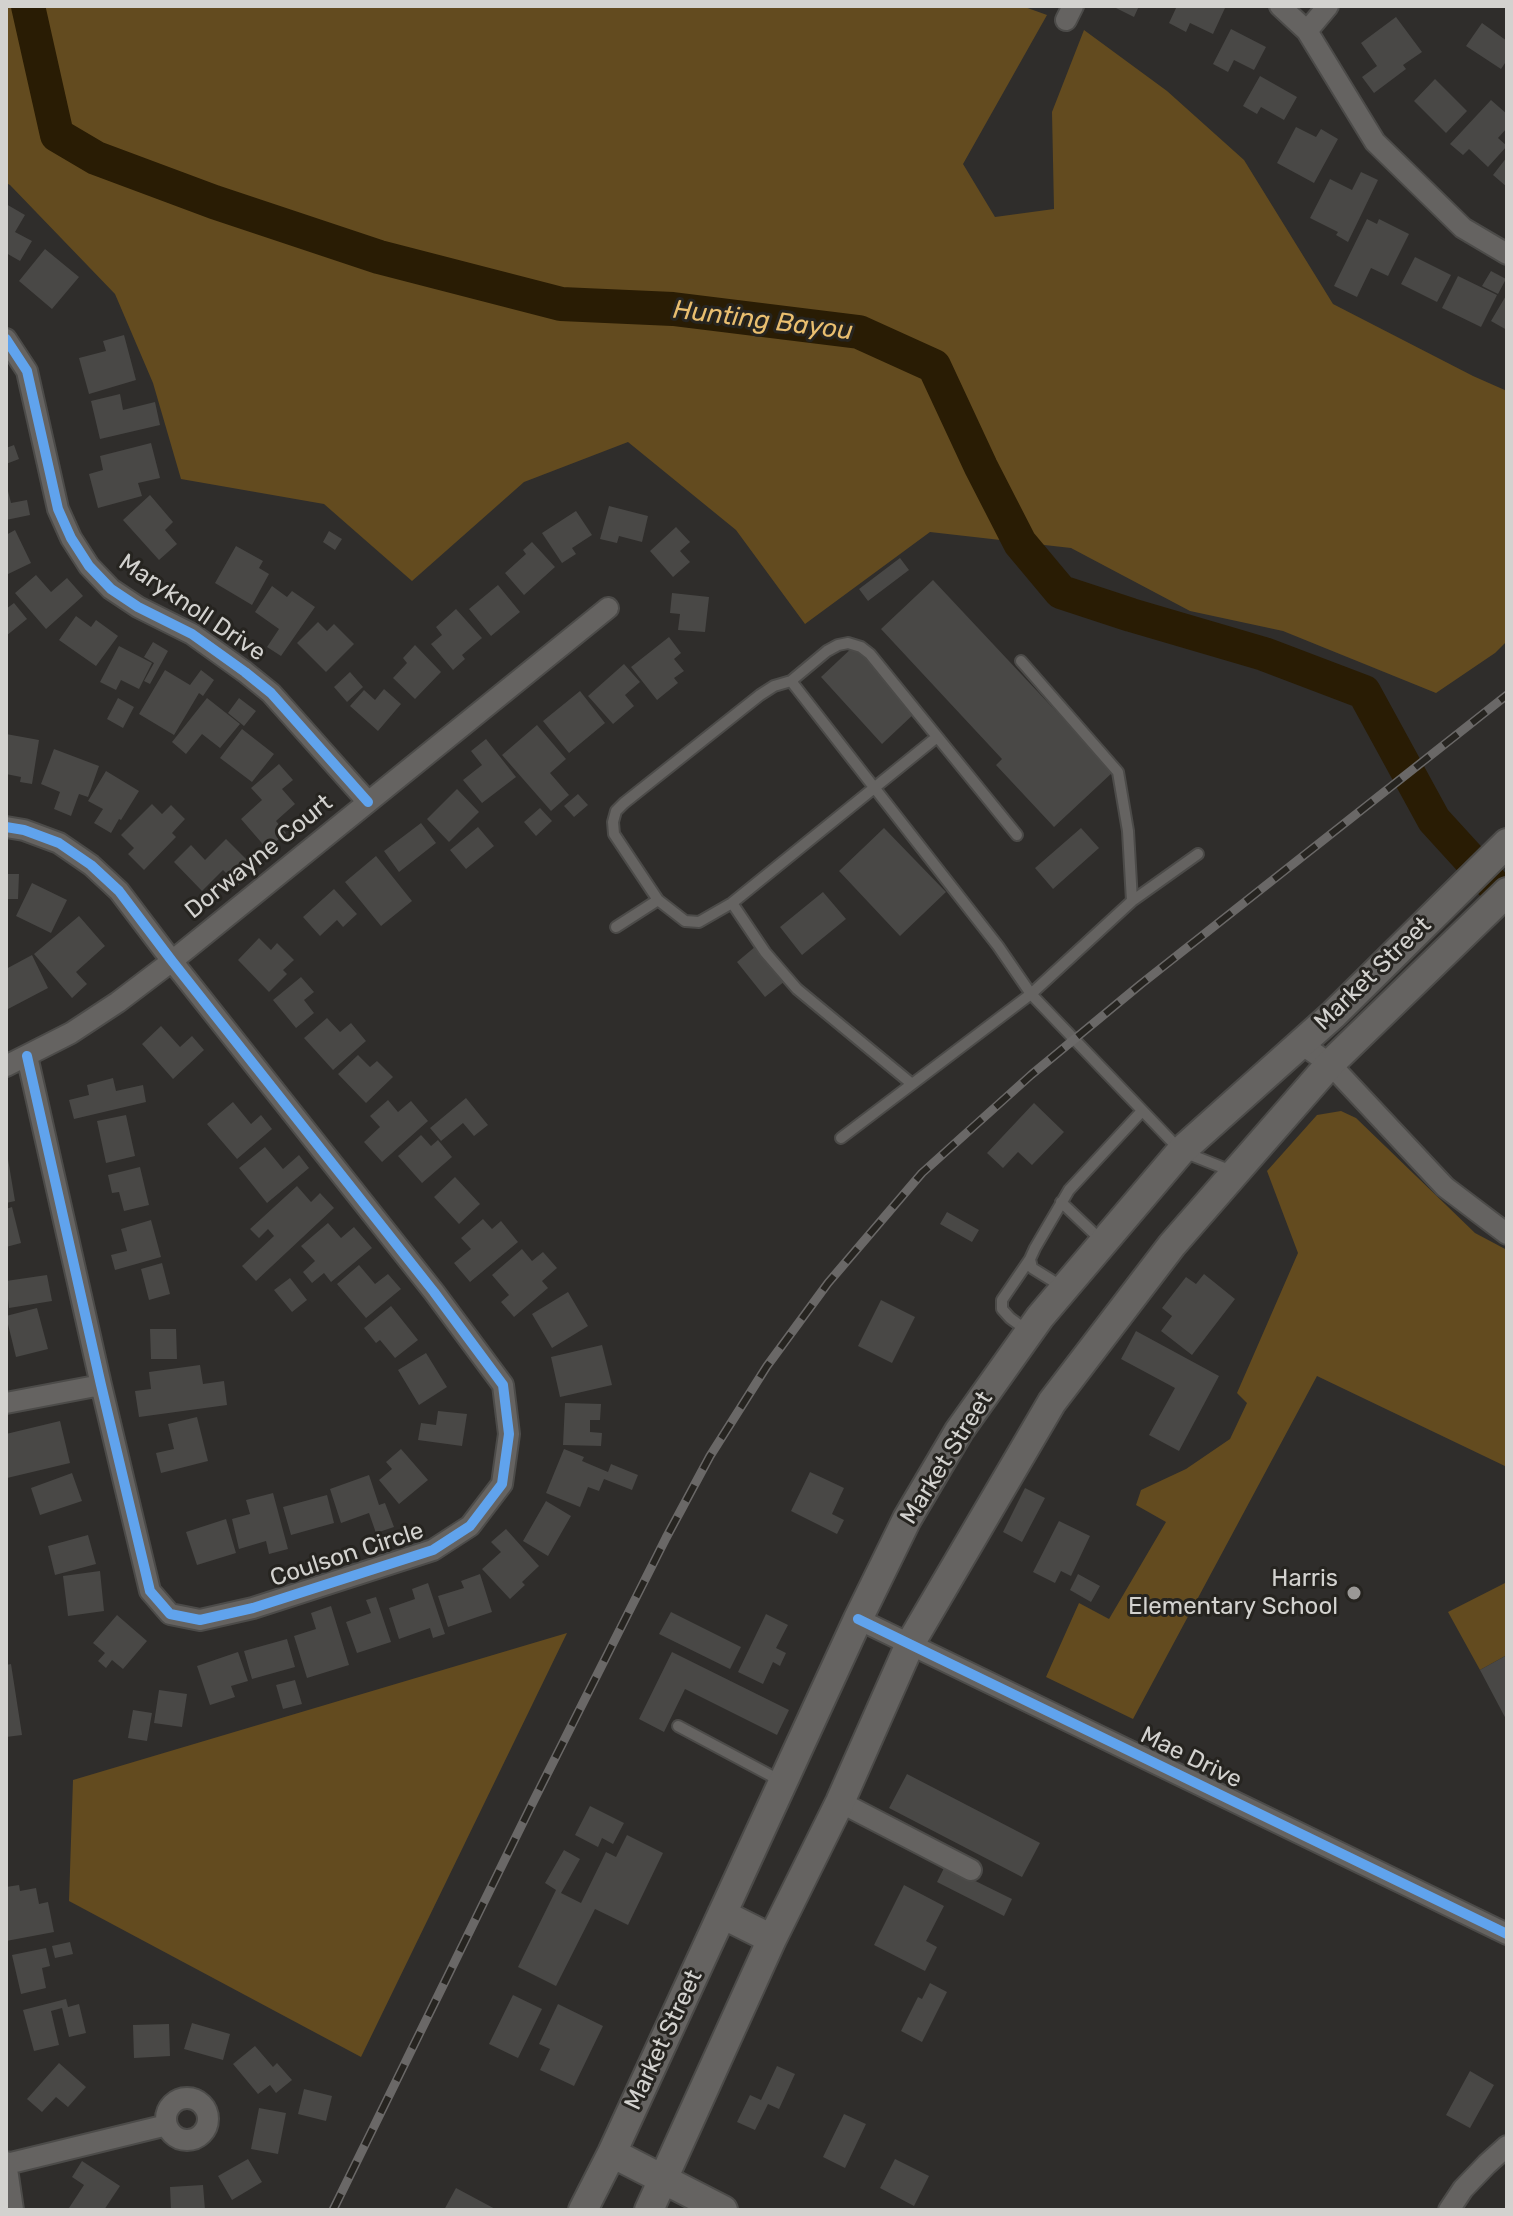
<!DOCTYPE html>
<style>
body{margin:0}
#map{position:relative;width:1513px;height:2216px;overflow:hidden;background:#2f2d2b;font-family:Rubik,sans-serif}
canvas{display:block}
.frame{position:absolute;inset:0;border:8px solid #d3d2cf;pointer-events:none}
</style>
<div id="map">
<canvas width="1513" height="2216"></canvas>
<div class="frame"></div>
</div>
<script>
const ctx = document.querySelector('canvas').getContext('2d');
ctx.lineJoin = 'round';
function paint(path, color) {
  ctx.fillStyle = color;
  ctx.fill(path, 'evenodd');
}
function poly(rows) {
  const path = new Path2D();
  for (const r of rows) {
    if (r.length === 3) {
      path.moveTo(r[0] + r[2], r[1]);
      path.arc(r[0], r[1], r[2], 0, 2 * Math.PI);
      continue;
    }
    path.moveTo(r[0], r[1]);
    for (let i = 2; i < r.length; i += 2) path.lineTo(r[i], r[i + 1]);
  }
  return path;
}
function stroke(path, color, width, dash) {
  ctx.strokeStyle = color;
  ctx.lineWidth = width;
  ctx.lineCap = dash ? 'butt' : 'round';
  ctx.setLineDash(dash || []);
  ctx.stroke(path);
}
function label(font, color, halo, rows, align = 'center') {
  ctx.font = font + ' Rubik,sans-serif';
  ctx.lineWidth = 6;
  ctx.setLineDash([]);
  ctx.textBaseline = 'middle';
  ctx.strokeStyle = halo;
  ctx.fillStyle = color;
  for (const [text, x, y, turn = 0] of rows) {
    ctx.save();
    ctx.translate(x, y);
    ctx.rotate((+turn || 0) * Math.PI / 180);
    ctx.textAlign = isNaN(turn) ? turn : align;
    if (halo) ctx.strokeText(text, 0, 0);
    ctx.fillText(text, 0, 0);
    ctx.restore();
  }
}
paint(poly([
 [6,6,1022,6,1047,15,963,164,995,217,1054,209,1052,112,1084,30,1167,91,1244,160,1333,304,1473,376,1507,391,1507,641,1495,653,1436,693,1283,631,1190,611,1071,548,930,532,805,624,736,530,628,442,524,482,412,581,324,504,181,479,153,383,115,294,10,185,6,183],
 [1341,1111,1356,1118,1475,1233,1507,1250,1507,1467,1317,1376,1133,1719,1046,1677,1079,1603,1109,1619,1166,1522,1136,1505,1141,1490,1186,1469,1230,1439,1247,1403,1237,1393,1298,1253,1267,1171,1317,1115],
 [1507,1582,1507,1655,1480,1670,1448,1612],
 [567,1633,361,2057,69,1901,73,1780]
]), '#634b1f');
stroke(poly([
 [28,6,57,135,96,158,214,202,379,257,561,304,673,309,859,332,934,366,981,467,1020,543,1061,592,1131,615,1264,654,1364,692,1434,820,1507,900]
]), '#291c04', 34);
paint(poly([
 [1112,6,1139,6,1134,17],
 [1177,6,1221,6,1225,8,1213,34,1190,23,1186,32,1169,23],
 [1396,17,1422,52,1403,65,1406,69,1374,93,1362,77,1377,66,1361,43],
 [1482,23,1507,41,1507,60,1501,69,1466,46],
 [1231,29,1266,47,1254,70,1234,60,1228,72,1213,64],
 [1260,76,1297,97,1284,120,1261,107,1257,114,1243,106],
 [1435,79,1467,111,1446,133,1414,101],
 [1491,100,1507,114,1507,128,1498,138,1507,146,1488,167,1469,149,1463,155,1450,144],
 [1296,127,1316,137,1321,129,1338,139,1314,183,1277,163],
 [1507,157,1507,187,1493,175],
 [1361,172,1378,180,1348,242,1336,235,1338,232,1310,218,1330,179,1352,190],
 [6,204,25,215,15,232,32,241,20,261,6,253],
 [1367,219,1377,224,1379,219,1409,234,1388,276,1371,268,1357,297,1334,286],
 [45,249,79,277,52,309,19,281],
 [1415,257,1451,275,1437,302,1401,284],
 [1491,271,1506,279,1498,294,1482,286],
 [1458,276,1497,295,1481,327,1442,308],
 [1507,294,1507,330,1491,321],
 [124,335,136,380,89,394,79,358,106,351,103,341],
 [120,394,123,410,155,402,160,425,100,439,91,401],
 [151,443,160,478,138,483,142,496,98,508,89,474,103,470,100,456],
 [14,445,19,459,6,464,6,448],
 [6,483,11,503,27,500,30,515,6,520],
 [150,495,173,522,165,530,177,544,159,560,123,520],
 [609,506,648,516,642,542,619,536,617,543,600,539],
 [576,511,592,535,572,548,576,554,562,563,542,533],
 [676,527,690,542,680,551,690,562,673,577,650,551],
 [15,530,31,563,6,575,6,535],
 [329,531,342,539,335,550,323,542],
 [532,542,555,567,524,595,505,573,526,554,523,550],
 [236,546,263,561,259,568,269,574,252,605,215,583],
 [900,558,909,570,868,601,859,589],
 [36,575,51,592,67,578,83,596,46,629,15,593],
 [933,580,1113,772,1054,827,996,765,1002,759,881,629],
 [498,585,520,612,491,636,469,609],
 [272,586,287,597,292,591,315,607,281,656,267,647,279,629,255,612],
 [672,593,709,597,705,632,678,630,680,614,670,613],
 [14,603,27,619,6,636,6,609],
 [456,609,482,638,462,655,465,659,453,670,431,644,442,635,436,627],
 [76,616,91,627,96,620,118,636,96,666,59,640],
 [318,622,327,631,334,624,354,644,326,672,297,643],
 [669,637,681,653,674,659,684,671,674,678,678,683,657,700,631,667],
 [153,642,168,651,150,684,144,681,154,663,144,657],
 [415,645,441,672,415,699,393,678,407,663,403,658],
 [855,645,916,712,882,744,821,677],
 [119,646,152,663,139,689,121,680,116,690,100,682],
 [624,664,640,682,625,695,634,706,613,724,588,696],
 [165,670,190,685,201,670,214,680,203,696,199,693,174,735,139,714],
 [350,672,363,687,347,702,334,687],
 [384,689,401,704,378,731,350,706,364,690,375,700],
 [580,691,605,723,569,753,543,721],
 [118,698,134,707,123,728,107,719],
 [207,698,240,724,220,748,202,734,186,754,172,742],
 [239,698,256,711,244,726,228,713],
 [537,725,566,759,550,773,569,795,551,811,502,755],
 [242,729,274,754,252,782,220,758],
 [6,734,39,740,32,784,20,782,21,777,6,774],
 [486,739,516,777,482,803,463,780,482,765,471,751],
 [54,749,99,766,88,797,79,794,71,816,54,809,60,792,41,784],
 [279,764,293,780,282,789,295,804,276,821,286,833,267,849,241,819,262,800,251,788],
 [106,771,139,791,121,820,119,819,111,833,94,823,103,809,88,801],
 [457,789,479,812,449,842,427,819],
 [578,794,588,805,574,817,564,806],
 [152,804,162,814,171,805,185,819,172,833,176,837,144,870,128,854,134,848,121,835],
 [540,808,552,821,536,836,524,822],
 [421,823,436,843,399,872,384,851],
 [478,827,494,846,466,869,450,850],
 [884,828,946,892,900,936,839,871],
 [1081,828,1099,848,1053,889,1035,868],
 [226,839,255,868,238,885,223,870,202,891,174,862,191,845,205,860],
 [376,856,412,901,381,926,345,882],
 [6,874,19,874,18,899,6,899],
 [32,883,67,900,51,933,16,916],
 [334,889,357,914,343,927,337,920,320,936,303,917],
 [823,892,846,919,802,955,780,927],
 [79,916,105,946,76,972,87,984,72,998,34,954],
 [259,938,271,950,277,943,294,960,283,970,287,974,269,992,238,960],
 [756,946,785,981,765,997,737,962],
 [32,955,48,988,8,1009,6,969],
 [301,977,314,992,304,1000,314,1013,296,1028,273,1000],
 [327,1018,340,1032,351,1023,366,1041,333,1070,304,1038],
 [161,1026,180,1047,192,1036,204,1050,173,1079,142,1044],
 [358,1055,370,1067,377,1061,393,1077,366,1103,338,1074],
 [113,1078,116,1091,143,1085,146,1102,74,1119,69,1100,89,1095,87,1085],
 [466,1098,488,1125,474,1136,463,1123,441,1141,430,1128],
 [388,1100,398,1112,411,1101,428,1121,382,1162,364,1142,380,1127,370,1116],
 [233,1102,251,1124,261,1115,272,1129,237,1159,207,1124],
 [1034,1103,1064,1132,1032,1165,1018,1152,1003,1168,987,1153],
 [126,1115,135,1156,106,1163,97,1121],
 [421,1135,431,1146,438,1140,452,1157,422,1183,398,1156],
 [265,1147,283,1169,299,1155,309,1168,267,1203,239,1168],
 [6,1159,8,1159,15,1201,6,1203],
 [140,1167,149,1205,124,1211,119,1192,112,1193,108,1175],
 [455,1177,480,1204,459,1224,434,1197],
 [297,1186,311,1202,320,1193,334,1208,256,1281,242,1266,274,1236,268,1229,259,1238,250,1229],
 [12,1207,21,1243,6,1247,6,1209],
 [947,1212,979,1230,972,1242,940,1224],
 [483,1219,492,1229,501,1221,518,1242,470,1282,454,1263,471,1249,461,1238],
 [151,1220,161,1257,115,1270,111,1255,127,1251,121,1229],
 [328,1223,341,1238,354,1227,372,1248,331,1282,324,1273,312,1283,303,1272,315,1261,301,1246],
 [522,1249,532,1261,543,1252,557,1268,542,1281,548,1288,514,1317,501,1302,509,1295,492,1275],
 [162,1263,170,1294,149,1300,141,1269],
 [359,1265,375,1284,388,1274,401,1289,366,1318,337,1284],
 [1204,1274,1235,1299,1192,1355,1161,1331,1172,1316,1162,1308,1186,1277,1196,1284],
 [47,1275,52,1301,9,1308,6,1281],
 [290,1278,307,1300,292,1312,274,1290],
 [568,1292,588,1326,552,1348,532,1314],
 [881,1300,915,1317,892,1363,858,1346],
 [391,1306,418,1340,395,1358,380,1340,376,1343,364,1328],
 [37,1308,48,1349,16,1357,6,1316],
 [150,1329,176,1329,177,1359,151,1359],
 [1136,1331,1219,1376,1179,1451,1149,1435,1175,1388,1121,1359],
 [602,1345,612,1385,560,1397,551,1357],
 [426,1353,447,1387,419,1405,398,1370],
 [200,1365,203,1384,224,1381,227,1405,139,1417,135,1391,151,1389,149,1372],
 [565,1403,601,1404,600,1420,590,1420,590,1432,602,1433,601,1446,563,1445],
 [438,1411,467,1414,462,1446,418,1440,421,1423,436,1425],
 [197,1417,208,1461,161,1473,156,1453,174,1449,168,1424],
 [60,1421,70,1463,7,1478,6,1434],
 [401,1449,428,1480,399,1504,379,1480,392,1469,386,1462],
 [564,1449,584,1457,582,1461,608,1472,611,1464,638,1475,632,1490,604,1479,599,1491,588,1487,580,1507,546,1493],
 [810,1472,844,1488,832,1514,844,1520,837,1534,791,1511],
 [72,1473,82,1501,40,1515,31,1488],
 [369,1475,379,1505,385,1503,394,1527,376,1533,369,1513,341,1523,330,1489],
 [1025,1488,1045,1498,1022,1542,1003,1532],
 [273,1493,288,1549,269,1554,266,1541,239,1549,232,1519,250,1514,246,1500],
 [327,1495,334,1523,291,1535,283,1507],
 [546,1501,571,1516,548,1556,523,1541],
 [226,1519,236,1553,197,1565,186,1532],
 [1059,1521,1090,1536,1071,1576,1061,1571,1055,1583,1033,1572],
 [506,1529,539,1566,522,1582,525,1585,510,1599,482,1569,501,1552,491,1542],
 [88,1535,96,1564,55,1575,48,1546],
 [100,1571,104,1611,68,1616,63,1576],
 [480,1574,492,1612,448,1627,438,1596,464,1588,461,1581],
 [1078,1574,1100,1586,1091,1602,1070,1590],
 [428,1583,445,1634,433,1638,430,1628,399,1639,389,1608,415,1599,412,1589],
 [376,1597,391,1642,357,1653,346,1622,371,1613,366,1600],
 [331,1606,349,1665,307,1678,294,1636,316,1629,311,1613],
 [671,1612,741,1647,730,1669,659,1634],
 [766,1614,788,1625,776,1648,786,1653,780,1666,773,1662,763,1684,738,1672],
 [117,1615,147,1641,123,1669,112,1660,106,1668,98,1661,105,1653,93,1643],
 [287,1639,295,1667,252,1679,244,1651],
 [238,1652,248,1681,231,1686,235,1697,210,1705,197,1666],
 [672,1652,789,1710,777,1735,685,1689,664,1732,639,1719],
 [1507,1655,1507,1721,1480,1670],
 [11,1664,22,1735,6,1737,6,1665],
 [295,1680,302,1704,283,1709,276,1685],
 [159,1690,187,1694,182,1727,154,1723],
 [133,1710,152,1713,147,1741,128,1738],
 [907,1774,1040,1843,1022,1877,889,1808],
 [590,1806,624,1823,613,1844,602,1838,598,1847,575,1835],
 [627,1835,663,1853,628,1925,595,1909,556,1986,518,1967,556,1890,545,1883,564,1850,580,1859,561,1893,581,1903,606,1852,616,1857],
 [945,1866,1012,1899,1004,1916,937,1882],
 [19,1885,20,1891,36,1888,39,1904,48,1902,54,1932,6,1941,6,1887],
 [904,1885,944,1906,926,1941,937,1947,925,1971,874,1945],
 [70,1942,73,1954,55,1958,52,1946],
 [46,1948,50,1966,42,1968,46,1988,21,1994,12,1955],
 [930,1983,947,1992,922,2042,901,2031,918,1997,922,1999],
 [513,1995,542,2009,518,2058,489,2044],
 [66,1999,68,2007,79,2004,86,2033,69,2037,62,2008,51,2011,59,2045,34,2051,23,2010],
 [558,2004,603,2026,574,2086,540,2070,550,2049,539,2044],
 [192,2023,230,2034,223,2060,184,2049],
 [169,2024,170,2056,134,2058,133,2025],
 [255,2046,273,2067,277,2063,292,2080,276,2093,270,2085,258,2094,233,2064],
 [59,2063,86,2087,68,2107,56,2097,42,2112,27,2099],
 [777,2066,795,2074,779,2109,768,2104,755,2130,737,2122,750,2095,761,2100],
 [1470,2071,1494,2085,1470,2128,1446,2115],
 [304,2089,332,2096,326,2121,298,2114],
 [259,2108,286,2113,278,2154,251,2149],
 [844,2114,866,2124,845,2168,823,2157],
 [248,2159,262,2182,232,2200,218,2176],
 [895,2159,929,2176,914,2206,880,2188],
 [82,2161,120,2186,104,2210,72,2210,69,2208,84,2185,72,2177],
 [203,2185,205,2210,171,2210,170,2187],
 [456,2188,497,2210,444,2210]
]), '#494846');
const lane = poly([
 [1021,661,1118,772,1128,831,1132,901],
 [791,681,998,946,1031,994,1181,1151,1234,1172],
 [937,737,732,903,699,922,685,921,658,900,614,834,613,822,616,811,624,803,760,695,774,686,791,681,827,651,838,645,848,643,861,647,870,654,1017,835],
 [732,903,765,952,797,989,912,1084],
 [616,927,658,900],
 [841,1138,1031,994,1132,901,1198,854],
 [1061,1202,1102,1241],
 [1061,1286,1032,1268,1030,1259,1035,1248,1069,1190,1142,1111],
 [1029,1332,1010,1318,1002,1309,1002,1300,1030,1259],
 [678,1726,781,1781]
]);
const street = poly([
 [1280,6,1307,31,1375,142,1463,228,1507,254],
 [1066,20,1073,6],
 [1307,31,1328,6],
 [6,339,27,371,58,509,71,538,89,566,111,589,138,607,192,634,245,672,271,693,368,802],
 [6,827,24,830,59,843,91,865,119,891,172,961,434,1292,503,1385,509,1434,502,1484,470,1526,433,1550,253,1608,200,1620,170,1614,150,1591,101,1385,27,1056],
 [1300,1043,1330,1064,1445,1187,1507,1234],
 [6,1066,71,1033,118,1002,172,961,608,608],
 [6,1403,101,1385],
 [858,1619,1507,1934],
 [840,1802,971,1870],
 [187,2119,21],
 [6,2162,13,2210],
 [7,2164,167,2125],
 [1449,2210,1463,2189,1487,2164,1507,2146]
]);
const secondary = poly([
 [722,1914,772,1939],
 [612,2153,723,2210],
 [583,2210,612,2153,858,1619,907,1519,959,1431,1040,1317,1181,1151,1334,1014,1507,843],
 [649,2210,772,1939,840,1802,910,1644,1052,1402,1172,1245,1330,1064,1507,892]
]);
stroke(lane, '#4c4b49', 14);
stroke(street, '#4c4b49', 24);
stroke(secondary, '#4c4b49', 32);
stroke(lane, '#656361', 10);
stroke(street, '#656361', 20);
stroke(secondary, '#656361', 28);
const rail = poly([
 [333,2210,531,1806,666,1538,710,1456,767,1366,828,1283,922,1173,1031,1075,1141,984,1507,695]
]);
stroke(rail, '#6a6867', 9);
stroke(rail, '#262420', 6, [18]);
stroke(poly([
 [6,339,27,371,58,509,71,538,89,566,111,589,138,607,192,634,245,672,271,693,368,802],
 [6,827,24,830,59,843,91,865,119,891,172,961,434,1292,503,1385,509,1434,502,1484,470,1526,433,1550,253,1608,200,1620,170,1614,150,1591,101,1385,27,1056],
 [858,1619,1507,1934]
]), '#60a3ed', 10);
for (const [x, y, r, color] of [
 [1354,1593,8,"#9a9896"]
]) {
  const dot = new Path2D();
  dot.arc(x, y, r, 0, 2 * Math.PI);
  ctx.fillStyle = color;
  ctx.fill(dot);
  stroke(dot, '#262420', 3);
}
label('24px', '#d3d2cf', '#262420', [
 ["Maryknoll Drive",192,608,34],
 ["Dorwayne Court",259,857,-39],
 ["Market Street",1373,974,-44],
 ["Market Street",947,1458,-58],
 ["Coulson Circle",347,1555,-18],
 ["Mae Drive",1191,1758,26],
 ["Market Street",664,2040,-65]
]);
label('24px', '#d3d2cf', '#262420', [
 ["Harris",1338,1579],
 ["Elementary School",1338,1607]
], 'right');
label('italic 26px', '#e9be6f', '#262420', [
 ["Hunting Bayou",763,321,7]
]);
</script>
